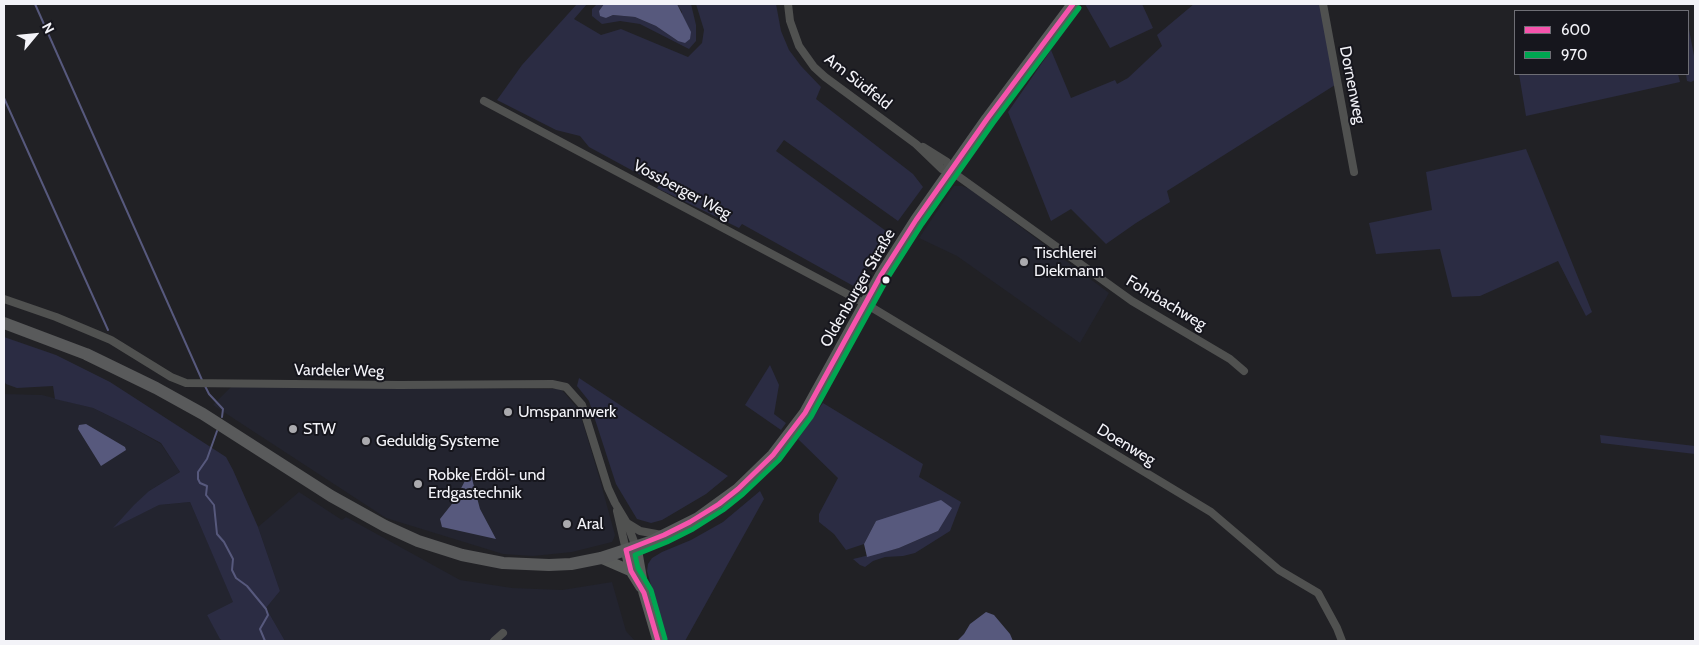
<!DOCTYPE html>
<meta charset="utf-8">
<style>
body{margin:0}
#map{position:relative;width:1699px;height:645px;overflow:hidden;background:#212125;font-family:Cabin,sans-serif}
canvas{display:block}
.frame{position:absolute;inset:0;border:5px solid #f3f3f8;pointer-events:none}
.legend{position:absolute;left:1514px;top:10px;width:175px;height:65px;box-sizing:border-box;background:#16161d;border:1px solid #6e6e75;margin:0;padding:6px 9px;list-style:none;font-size:15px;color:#f3f3f8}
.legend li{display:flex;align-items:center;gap:10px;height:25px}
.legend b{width:25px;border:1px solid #6e6e75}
.north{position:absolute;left:10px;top:10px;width:50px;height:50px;-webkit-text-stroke:4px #16161d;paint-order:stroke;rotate:62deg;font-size:14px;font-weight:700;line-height:20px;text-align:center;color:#f3f3f8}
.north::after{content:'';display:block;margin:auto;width:18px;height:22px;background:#f3f3f8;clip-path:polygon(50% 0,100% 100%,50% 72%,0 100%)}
</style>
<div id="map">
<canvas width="1699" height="645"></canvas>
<div class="frame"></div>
<ul class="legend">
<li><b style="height:6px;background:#f653ac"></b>600</li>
<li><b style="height:6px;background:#00a651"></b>970</li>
</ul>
<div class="north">N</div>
</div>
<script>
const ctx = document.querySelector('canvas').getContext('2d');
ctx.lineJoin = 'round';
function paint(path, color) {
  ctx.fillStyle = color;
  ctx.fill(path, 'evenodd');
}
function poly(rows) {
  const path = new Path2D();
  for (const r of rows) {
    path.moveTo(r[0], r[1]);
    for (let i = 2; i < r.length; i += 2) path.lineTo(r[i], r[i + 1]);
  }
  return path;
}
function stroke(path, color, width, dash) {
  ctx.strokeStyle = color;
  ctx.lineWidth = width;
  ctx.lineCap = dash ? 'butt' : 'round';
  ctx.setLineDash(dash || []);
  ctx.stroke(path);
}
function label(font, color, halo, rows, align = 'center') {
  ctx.font = font + ' Cabin,sans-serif';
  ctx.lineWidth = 4;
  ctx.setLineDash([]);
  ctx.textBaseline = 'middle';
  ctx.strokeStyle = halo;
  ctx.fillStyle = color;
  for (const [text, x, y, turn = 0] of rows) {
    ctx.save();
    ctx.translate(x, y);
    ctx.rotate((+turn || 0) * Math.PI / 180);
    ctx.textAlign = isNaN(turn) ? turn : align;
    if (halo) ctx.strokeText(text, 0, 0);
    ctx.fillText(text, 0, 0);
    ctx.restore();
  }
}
paint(poly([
 [954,186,962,186,970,189,1109,293,1080,343,957,256,919,238],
 [232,386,561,389,579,410,600,480,615,535,614,538,612,542,572,552,533,556,503,554,386,518,213,405],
 [4,394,42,395,93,408,126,424,161,444,180,472,149,491,114,527,159,505,190,502,234,603,207,615,223,641,4,641],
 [299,492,342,520,346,517,460,580,512,588,562,590,612,582,626,631,635,641,285,641,266,608,280,591,258,527]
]), '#23242f');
paint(poly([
 [577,4,587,4,574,19,601,35,621,29,688,57,702,43,704,30,696,4,776,4,781,31,789,50,801,66,821,87,816,99,913,174,923,187,898,221,784,140,776,151,886,231,857,288,742,224,739,228,657,188,659,185,589,147,580,136,556,130,497,100,522,65],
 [597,4,604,4,599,11,606,18,613,15,635,17,656,26,678,41,682,12,677,4,691,4,696,25,696,41,689,49,640,24,620,21,602,24,592,16,592,9],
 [1085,4,1142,4,1153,28,1110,48],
 [1194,4,1320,4,1335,85,1167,191,1170,202,1136,223,1106,244,1071,209,1051,221,1008,112,1051,50,1071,98,1115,80,1117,84,1128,78,1162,46,1157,35],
 [1688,24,1695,61,1695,80,1691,82,1687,81,1686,74,1688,74],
 [1519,74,1678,74,1680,82,1526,116],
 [1526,149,1592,312,1586,316,1558,261,1480,296,1452,297,1440,249,1376,254,1369,223,1432,210,1426,172],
 [4,337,56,355,110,382,226,457,233,470,258,527,280,591,266,608,285,641,223,641,220,639,207,615,233,602,190,502,159,505,113,528,134,505,149,491,180,472,161,443,126,424,93,408,55,399,53,386,17,388,6,384,4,381],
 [770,365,779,385,774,414,786,423,781,430,745,405],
 [579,378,728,476,706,494,662,520,651,523,637,519,616,484,589,401,577,386],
 [823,403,923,464,919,477,961,502,950,531,915,553,903,556,885,557,873,561,865,567,860,565,853,559,899,548,938,531,876,521,864,544,846,550,834,534,819,522,819,514,838,478,798,439],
 [1600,435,1695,446,1695,454,1601,443],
 [760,491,764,499,685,641,667,641,647,571,648,564,652,558,662,552,691,540,723,522]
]), '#2b2c43');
paint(poly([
 [604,4,677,4,691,32,690,39,685,43,678,41,656,26,635,17,613,15,606,18,600,16,599,11],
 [86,424,125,447,126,450,101,466,78,429,79,425],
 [468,475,471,475,480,509,496,539,442,527,440,519,455,500],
 [941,500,952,508,938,531,899,548,867,557,864,544,876,521],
 [986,612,994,615,1010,634,1013,641,957,641,964,634,970,624]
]), '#57597d');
stroke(poly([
 [35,4,202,380],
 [4,98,108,330],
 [205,386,209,394,223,409,222,417],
 [217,431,207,459,198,472,198,479,200,483,207,486,206,495,214,505,217,534,224,542,233,559,232,570,236,578,247,586,266,609,268,615,260,629,265,641]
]), '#57597d', 2);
stroke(poly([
 [788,4,790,21,799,46,814,67,825,77,916,144,942,169,951,171,1132,301,1230,359,1244,371],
 [1323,4,1354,172],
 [484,101,866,304,1211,512,1279,570,1318,593,1337,628,1342,641],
 [923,147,947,162,951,171],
 [4,299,56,317,111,340,171,377,186,383,400,385,552,384,566,387,582,405,608,488,615,503,627,523,636,547],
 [617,511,626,550],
 [627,523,640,531,662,535],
 [494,641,503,633]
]), '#505150', 8);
stroke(poly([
 [636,547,644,593,658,641],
 [626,550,631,571,641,587],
 [601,558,631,571]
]), '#5a5c5b', 11);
stroke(poly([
 [4,323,86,354,156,388,203,414,331,496,385,526,418,541,462,555,503,563,549,565,571,564,601,558,650,542,698,518,738,489,773,455,805,413,881,275,916,220,987,119,1073,4]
]), '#595a5b', 12);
stroke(poly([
 [626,550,664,535,690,522,719,504,738,489,773,455,805,413,881,275,916,220,987,119,1073,4],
 [626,550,631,571,644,593,658,641]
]), '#f653ac', 5);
stroke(poly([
 [665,639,651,590,638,568,635,555,667,542,693,529,723,510,743,494,779,460,811,417,887,279,922,224,993,123,1079,8]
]), '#00a651', 5);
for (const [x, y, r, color] of [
 [1024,262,5,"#aaaaae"],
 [886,280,4.5,"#f3f3f8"],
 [508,412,5,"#aaaaae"],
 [293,429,5,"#aaaaae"],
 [366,441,5,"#aaaaae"],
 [418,484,5,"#aaaaae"],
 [567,524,5,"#aaaaae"]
]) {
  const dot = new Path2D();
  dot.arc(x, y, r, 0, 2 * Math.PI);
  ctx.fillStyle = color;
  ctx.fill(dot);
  stroke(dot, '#16161d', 2);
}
label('16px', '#f3f3f8', '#16161d', [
 ["Am Südfeld",858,82,38],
 ["Dornenweg",1352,85,79],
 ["Vossberger Weg",682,190,28],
 ["Oldenburger Straße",858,288,-60],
 ["Fohrbachweg",1166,303,31],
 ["Vardeler Weg",339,371,1],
 ["Doenweg",1126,445,31]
]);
label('16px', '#f3f3f8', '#16161d', [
 ["Tischlerei",1034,253],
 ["Diekmann",1034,271],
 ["Umspannwerk",518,412],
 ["STW",303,429],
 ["Geduldig Systeme",376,441],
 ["Robke Erdöl- und",428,475],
 ["Erdgastechnik",428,493],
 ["Aral",577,524]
], 'left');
</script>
